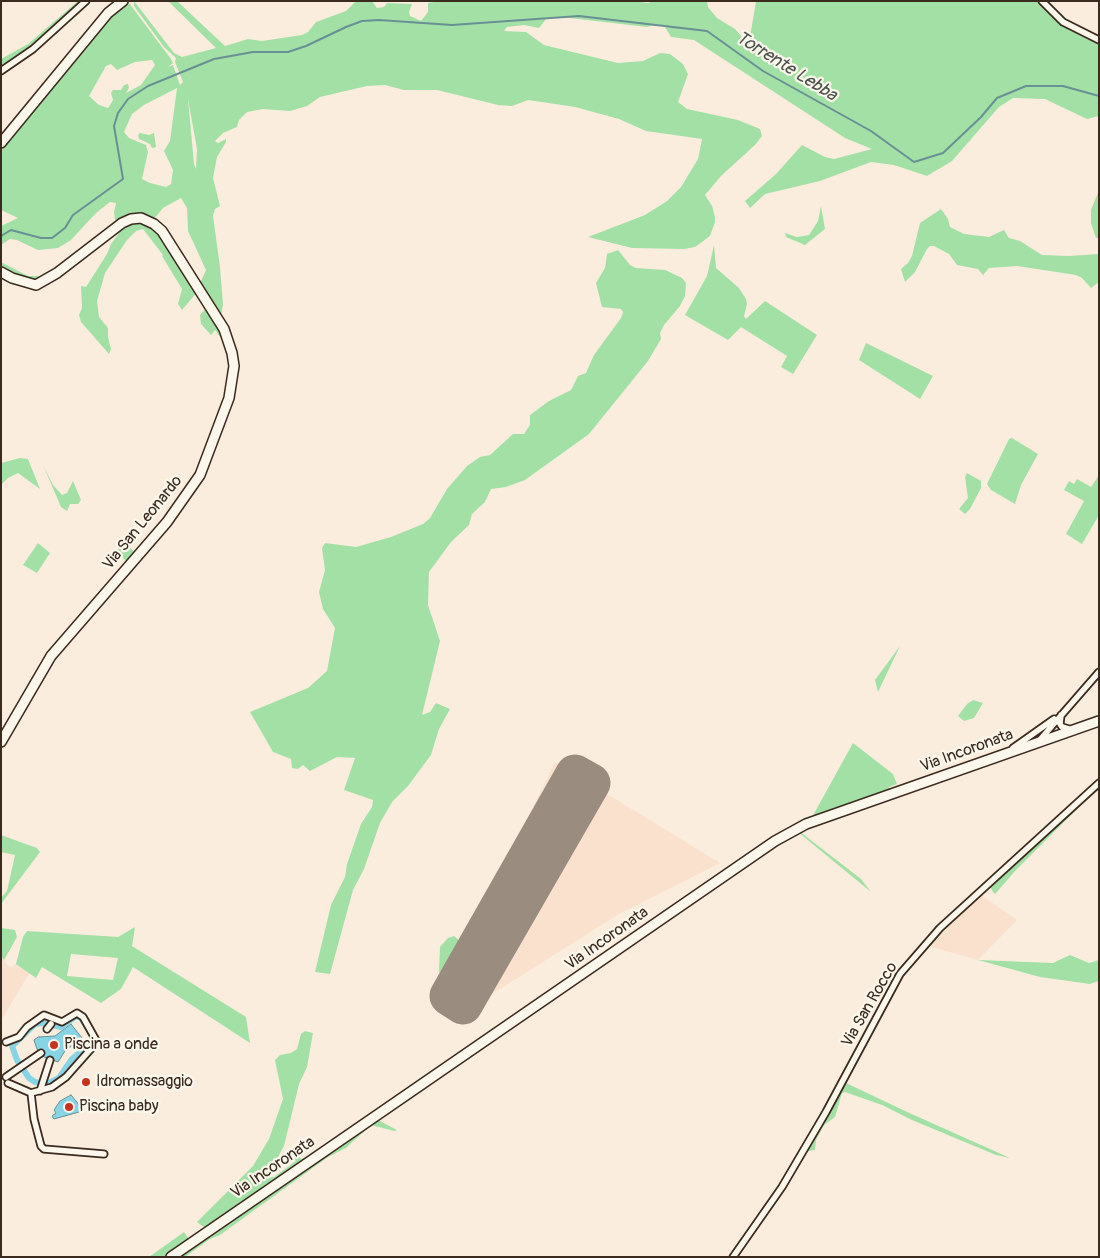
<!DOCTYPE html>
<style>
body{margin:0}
#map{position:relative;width:1100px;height:1258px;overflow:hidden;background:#faedde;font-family:Pangolin,sans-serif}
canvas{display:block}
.frame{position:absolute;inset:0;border:2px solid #3b2a1e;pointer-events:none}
</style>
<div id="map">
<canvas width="1100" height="1258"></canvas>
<div class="frame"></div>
</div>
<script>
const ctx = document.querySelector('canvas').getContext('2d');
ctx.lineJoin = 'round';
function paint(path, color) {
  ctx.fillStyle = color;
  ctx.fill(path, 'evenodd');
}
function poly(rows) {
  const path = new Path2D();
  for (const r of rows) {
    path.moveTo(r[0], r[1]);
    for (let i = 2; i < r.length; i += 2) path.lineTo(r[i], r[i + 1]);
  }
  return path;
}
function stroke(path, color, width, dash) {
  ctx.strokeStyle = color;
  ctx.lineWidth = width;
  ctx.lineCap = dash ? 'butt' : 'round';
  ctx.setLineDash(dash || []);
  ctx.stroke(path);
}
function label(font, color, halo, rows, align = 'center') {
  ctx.font = font + ' Pangolin,sans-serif';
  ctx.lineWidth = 4.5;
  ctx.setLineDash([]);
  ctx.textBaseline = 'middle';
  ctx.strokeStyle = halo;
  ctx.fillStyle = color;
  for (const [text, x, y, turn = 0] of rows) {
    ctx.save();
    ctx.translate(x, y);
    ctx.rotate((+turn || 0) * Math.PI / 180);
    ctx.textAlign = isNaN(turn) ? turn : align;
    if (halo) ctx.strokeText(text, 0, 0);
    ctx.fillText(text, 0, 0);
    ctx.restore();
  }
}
paint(poly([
 [555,762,720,863,619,914,454,1018,445,986],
 [981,895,1017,920,978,960,928,946],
 [1,956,4,958,5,963,11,967,16,964,30,972,1,1021]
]), '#f9e1ce');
paint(poly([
 [78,1,84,1,37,44,1,68,1,59,28,44],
 [134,1,174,53,182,57,216,48,168,1,177,1,225,46,248,39,262,41,302,35,308,32,316,22,346,11,356,1,372,1,377,8,384,7,387,3,412,4,409,12,410,16,421,21,428,12,428,3,440,1,631,1,648,3,654,1,707,1,708,7,717,18,735,29,744,39,748,37,751,31,756,1,1038,1,1056,20,1079,35,1099,44,1099,116,1087,119,1045,99,1013,98,999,107,952,161,927,176,894,165,871,162,820,181,765,194,750,208,745,201,776,174,802,145,825,157,834,159,872,149,845,138,694,40,671,37,665,27,656,24,647,27,561,17,547,18,539,28,524,25,507,27,504,31,526,32,544,45,618,63,643,61,660,53,670,54,683,64,688,74,678,102,687,109,738,120,760,129,762,136,755,145,721,176,705,195,712,206,715,217,715,222,710,236,695,247,684,249,632,248,588,237,645,215,667,201,681,187,698,159,702,139,646,131,619,119,575,107,528,100,512,106,498,105,437,90,404,90,385,85,367,86,320,97,307,106,290,111,263,109,247,112,239,120,237,127,223,133,215,141,218,143,226,139,226,142,217,157,213,178,220,206,215,209,213,216,220,267,223,304,221,316,218,316,198,282,201,281,206,270,188,231,187,208,181,198,163,208,154,219,118,221,115,220,114,212,116,203,110,202,96,213,71,240,58,248,38,250,17,240,10,239,1,245,1,226,18,218,1,210,1,151,106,18,129,3,171,59,173,63,168,67,173,65,180,85,183,82,175,62,176,58,164,47,134,6],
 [152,60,155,65,141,85,126,93,129,88,128,84,124,85,121,90,113,90,111,93,113,100,108,108,99,105,89,96,106,66,111,64,117,70,135,62],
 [177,88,170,141,164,151,173,170,171,184,166,187,150,183,142,179,148,152,146,145,129,138,124,132,132,114,144,105],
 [188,99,197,149,196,169,194,164],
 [140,133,149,135,154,133,156,147,152,148,150,144,139,139,138,135],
 [1099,190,1099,238,1096,238,1091,223,1091,210],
 [821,206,825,229,805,245,786,237,785,233,797,237,809,235,818,221],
 [941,209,948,219,950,227,964,234,989,237,1004,230,1009,238,1020,241,1042,255,1069,256,1099,254,1099,282,1091,288,1082,278,1076,275,1017,266,989,268,983,275,978,269,957,265,949,254,934,246,930,246,927,249,915,272,905,282,901,269,908,263,912,256,920,223],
 [140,221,154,227,198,291,182,310,178,304,182,289,162,256,163,255,143,229,136,231,127,240,105,273,97,301,99,317,108,328,108,337,111,349,109,354,81,322,79,315,82,308,81,286,86,287,107,254,111,244,122,229],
 [714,245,716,268,739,288,746,299,747,304,744,316,746,319,765,301,817,335,793,374,781,367,787,356,741,327,728,340,685,315,707,276],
 [618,250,630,265,636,268,665,270,682,278,686,283,685,296,680,306,664,325,660,333,661,339,648,361,589,434,525,480,506,487,491,489,485,502,472,514,469,525,451,542,429,572,428,605,440,641,422,715,430,712,436,703,450,709,439,729,431,755,408,786,392,802,380,823,364,869,353,890,330,974,315,972,331,905,345,877,347,864,361,824,372,807,373,800,344,790,355,758,337,757,310,771,303,765,298,769,292,768,291,759,273,752,250,712,308,688,327,671,335,628,323,609,319,592,325,570,322,548,325,543,356,547,391,537,423,524,430,518,447,489,467,466,480,457,490,455,513,434,524,434,530,425,530,415,549,401,571,390,578,376,586,373,594,355,621,318,623,312,621,309,602,307,596,283,605,268,607,254],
 [1,262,28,276,38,276,42,279,36,283,1,269],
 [207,307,224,338,230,357,229,359,224,342,215,330,211,335,201,324,200,315],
 [866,343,933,376,920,399,859,360],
 [1012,438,1038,454,1021,485,1015,504,991,490,987,484,1009,439],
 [20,458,28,459,40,489,18,473,8,478,1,485,1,463],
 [43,465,53,485,62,495,67,493,73,481,81,500,78,504,70,504,67,511,61,507],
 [967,473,981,481,981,488,970,509,965,514,959,509,968,498,965,477],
 [1099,475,1099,515,1082,544,1066,534,1084,501,1064,490,1069,481,1074,484,1077,479,1091,487],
 [38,543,50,553,37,573,23,565],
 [126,543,136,554,128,563,116,551],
 [900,646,878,692,875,680],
 [973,700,983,703,974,718,964,721,958,716,967,704],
 [853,743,893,774,897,784,889,787,890,791,811,819],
 [1095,791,1016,870,995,894,993,892,990,886],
 [799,831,861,879,871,892,798,832],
 [1,835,37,848,40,852,1,904,1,898,7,891,15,855,1,852],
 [135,927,132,946,246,1017,250,1043,133,967,121,989,101,1003,42,967,36,978,16,964,23,937,27,931,118,937],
 [71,954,118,958,113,980,67,976],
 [1,928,15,930,17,937,4,960,1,956],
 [454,936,460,941,459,945,452,957,449,974,445,977,439,972,440,947,448,938],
 [1070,955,1089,963,1099,960,1099,981,1090,984,1040,977,978,960,1053,963],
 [305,1031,313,1033,307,1067,299,1084,284,1146,272,1168,271,1177,274,1177,296,1161,291,1153,295,1151,301,1159,309,1156,369,1117,207,1228,202,1226,197,1222,253,1166,269,1139,283,1099,275,1060,280,1055,291,1053,297,1049,301,1034],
 [844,1082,905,1111,1010,1158,996,1155,912,1120,882,1105,845,1092,842,1093,835,1117,824,1125,816,1140,815,1150,804,1152],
 [376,1119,397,1130,394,1131,371,1125,346,1148,328,1157,220,1235,210,1239,185,1257,176,1257,282,1184,293,1180,304,1169],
 [184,1232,188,1238,187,1243,166,1257,149,1257]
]), '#a3e0a6');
const water = poly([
 [71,1024,82,1038,65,1051,58,1062,44,1057,37,1049,34,1040,38,1037,55,1036,71,1024],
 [71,1095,81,1107,79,1112,54,1119,52,1116,56,1113,54,1110,60,1101,71,1095]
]);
paint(water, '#87d4e5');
stroke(water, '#699095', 1);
stroke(poly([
 [1,236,11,230,41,238,52,238,65,228,73,215,123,179,114,126,118,113,128,99,148,86,214,59,253,52,288,52,306,46,346,27,362,21,379,20,452,25,579,16,707,31,763,71,871,131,914,162,943,153,981,117,997,98,1026,86,1063,86,1099,96]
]), '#699095', 2);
stroke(poly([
 [76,1016,81,1018,94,1037,93,1042,72,1059,59,1078,47,1084,35,1082,29,1078,17,1060,12,1046,35,1024,43,1023,61,1027,76,1016]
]), '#87d4e5', 6);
stroke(poly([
 [575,774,591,783,463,1005,449,996,575,774]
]), '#9a8c7e', 39);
const street = poly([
 [1042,1,1063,22,1099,40],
 [1,71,33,49,86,1],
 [1061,715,1060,724,1062,727,1072,730],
 [1038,742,1099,672],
 [1013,748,1054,719],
 [47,1029,51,1024],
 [6,1042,19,1037,27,1027,44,1015,62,1022,77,1013,83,1017,97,1042,66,1077,52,1087,31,1093,8,1083],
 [6,1077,41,1053],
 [40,1091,50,1060],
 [31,1093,34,1119,41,1146,44,1149,104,1154],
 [733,1257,782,1187,826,1112,900,974,940,928,1099,783]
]);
const secondary = poly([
 [1,143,108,13,123,1],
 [1,272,12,278,36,285,57,273,122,223,131,219,141,218,154,224,162,231,224,329,232,353,234,366,229,398,200,475,167,522,51,656,1,742],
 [171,1257,775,841,806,824,1099,721]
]);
stroke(street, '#3b2a1e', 9);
stroke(secondary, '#3b2a1e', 12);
stroke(street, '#fbf7ec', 5.5);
stroke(secondary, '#fbf7ec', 9);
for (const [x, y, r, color] of [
 [54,1045,5,"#c8321e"],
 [86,1082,5,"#c8321e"],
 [69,1107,5,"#c8321e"]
]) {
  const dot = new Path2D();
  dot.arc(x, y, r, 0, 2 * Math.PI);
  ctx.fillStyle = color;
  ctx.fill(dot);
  stroke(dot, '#fbf7ec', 2);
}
label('16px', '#3b2a1e', '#fbf7ec', [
 ["Via San Leonardo",143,523,-51],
 ["Via Incoronata",967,751,-20],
 ["Via Incoronata",607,939,-35],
 ["Via San Rocco",870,1005,-60],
 ["Via Incoronata",273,1168,-34]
]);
label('16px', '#3b2a1e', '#fbf7ec', [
 ["Piscina a onde",64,1045],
 ["Idromassaggio",96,1082],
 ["Piscina baby",79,1107]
], 'left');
label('italic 18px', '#4e5450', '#fbf7ec', [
 ["Torrente Lebba",786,67,32]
]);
</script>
